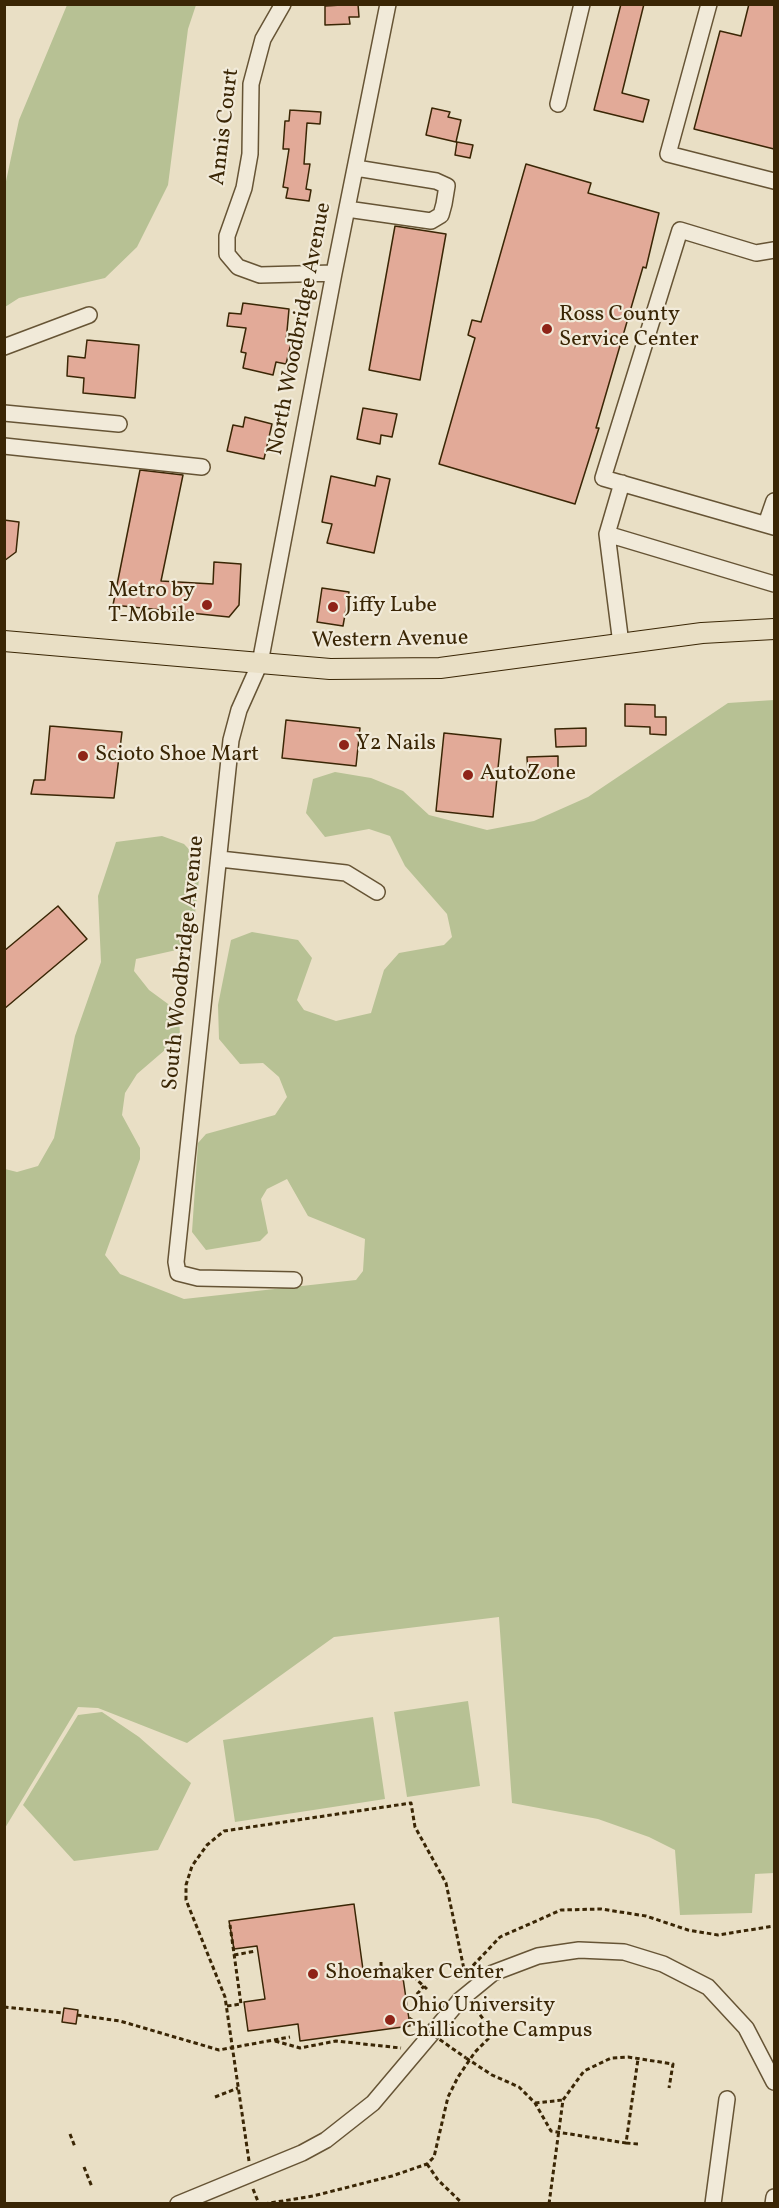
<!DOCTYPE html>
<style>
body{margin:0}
#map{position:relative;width:779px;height:2208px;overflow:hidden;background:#e9dfc5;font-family:Vollkorn,serif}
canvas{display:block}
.frame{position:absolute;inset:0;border:6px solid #3a2605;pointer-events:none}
</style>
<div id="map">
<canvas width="779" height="2208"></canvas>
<div class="frame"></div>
</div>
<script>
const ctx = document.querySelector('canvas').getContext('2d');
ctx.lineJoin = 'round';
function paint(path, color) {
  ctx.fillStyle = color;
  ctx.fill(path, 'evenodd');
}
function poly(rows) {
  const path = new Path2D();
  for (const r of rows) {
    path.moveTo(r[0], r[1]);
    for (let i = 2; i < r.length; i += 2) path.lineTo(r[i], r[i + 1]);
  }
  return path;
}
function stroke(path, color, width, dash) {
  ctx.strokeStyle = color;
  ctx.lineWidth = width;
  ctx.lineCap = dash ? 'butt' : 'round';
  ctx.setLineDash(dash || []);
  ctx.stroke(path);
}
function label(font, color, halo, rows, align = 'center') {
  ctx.font = font + ' Vollkorn,serif';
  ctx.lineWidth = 4.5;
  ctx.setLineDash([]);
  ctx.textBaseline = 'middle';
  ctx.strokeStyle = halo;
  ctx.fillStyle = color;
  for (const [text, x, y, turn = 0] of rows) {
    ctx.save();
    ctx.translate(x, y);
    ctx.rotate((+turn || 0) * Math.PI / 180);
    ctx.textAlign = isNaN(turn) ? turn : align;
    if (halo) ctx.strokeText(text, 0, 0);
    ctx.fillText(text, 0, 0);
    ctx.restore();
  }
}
paint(poly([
 [67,5,196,5,188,29,168,185,137,247,105,278,19,298,5,307,5,186,19,120],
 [774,700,774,1873,755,1874,752,1913,680,1915,675,1850,649,1837,598,1819,512,1803,499,1617,334,1637,187,1743,98,1708,78,1707,5,1828,5,1169,17,1172,38,1166,54,1138,75,1036,101,962,98,896,116,842,162,836,184,844,201,862,193,931,181,949,136,959,134,971,149,990,179,1012,180,1037,137,1074,125,1093,122,1115,140,1148,140,1159,105,1255,120,1274,184,1299,356,1280,363,1271,365,1239,308,1216,287,1179,267,1189,261,1199,268,1233,260,1241,206,1250,192,1232,198,1143,206,1134,275,1115,287,1097,279,1077,263,1063,240,1064,219,1039,218,1005,231,940,252,932,298,940,312,958,297,1000,304,1010,336,1021,371,1013,384,970,399,953,444,945,452,937,447,914,405,866,390,836,369,829,325,837,306,813,313,779,335,772,371,778,403,791,429,815,487,830,534,821,588,797,728,703],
 [468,1701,480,1786,407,1797,394,1712],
 [102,1712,139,1737,191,1783,158,1850,74,1861,23,1805,78,1715],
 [373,1717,385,1799,235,1822,223,1740]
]), '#b7c194');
const building = poly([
 [358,4,359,17,349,17,350,24,325,25,325,6,358,4],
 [621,4,644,4,622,93,649,100,643,122,594,110,621,4],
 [749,4,774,4,774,149,694,129,720,31,741,36,749,4],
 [432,108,450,112,448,117,461,120,456,142,426,135,432,108],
 [290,110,321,112,320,124,307,123,304,164,310,164,306,189,311,190,309,201,286,198,288,188,283,187,289,149,283,149,285,121,289,121,290,110],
 [457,142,473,145,470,158,455,155,457,142],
 [526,164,591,183,588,193,659,213,646,268,643,267,596,428,599,428,575,504,439,464,475,338,468,335,472,320,481,322,526,164],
 [395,226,446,234,420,380,369,370,395,226],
 [243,303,289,309,286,342,291,343,286,364,276,362,273,375,243,368,246,353,241,352,246,328,227,326,229,313,241,314,243,303],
 [87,340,139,345,135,398,83,393,84,378,67,376,68,356,85,358,87,340],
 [363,408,397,414,392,437,381,435,380,444,357,439,363,408],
 [245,417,272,424,264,459,227,451,233,425,243,427,245,417],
 [140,470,183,475,161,581,213,584,214,562,241,564,239,605,229,617,113,605,140,470],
 [331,476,375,486,377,476,390,479,374,553,327,543,332,524,322,522,331,476],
 [4,520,19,522,16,552,4,561,4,520],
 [322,588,349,592,343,626,317,622,322,588],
 [625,704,655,705,655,717,666,717,666,735,650,734,650,727,625,726,625,704],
 [286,720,360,728,356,766,282,758,286,720],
 [50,726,122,732,114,798,31,794,34,780,45,780,50,726],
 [586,728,586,746,556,747,555,729,586,728],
 [444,733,501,739,493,817,436,811,444,733],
 [558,756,558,774,528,775,527,757,558,756],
 [58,906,87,939,4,1009,4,951,58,906],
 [354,1904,364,1977,402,1971,410,2026,300,2041,298,2024,248,2031,244,2002,265,1999,257,1946,234,1949,229,1921,354,1904],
 [64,2008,78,2010,76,2024,62,2022,64,2008]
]);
paint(building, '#e2aa98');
stroke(building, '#3a2605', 1.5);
const minor = poly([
 [283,4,263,39,251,84,250,154,244,188,227,236,227,254,238,267,260,275,334,273],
 [709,4,668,154,774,181],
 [558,104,582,4],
 [347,209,431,221,441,215,444,204,447,186,436,181,356,168],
 [774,250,756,253,680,230,603,478,774,527],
 [4,347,89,315],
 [4,413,119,424],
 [4,446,202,467],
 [766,524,774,501],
 [607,534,622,483],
 [621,644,607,534,774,584],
 [220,859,346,873,377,892],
 [294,1280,198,1278,178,1273,176,1262,231,740,239,710,260,663,334,273,388,4],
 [178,2204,302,2153,326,2140,373,2103,460,2000,493,1973,538,1956,579,1950,624,1952,663,1964,708,1987,746,2028,774,2082],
 [713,2204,727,2099],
 [773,2204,774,2197]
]);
const major = poly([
 [4,641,330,669,440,668,702,633,774,629]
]);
stroke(minor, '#665435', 18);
stroke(major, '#3a2605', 22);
stroke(poly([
 [234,1955,256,1951],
 [381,1962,381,1972,405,1969,427,1989],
 [412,2000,424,1986],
 [227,2006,241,2004,230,1925],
 [4,2007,63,2013],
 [77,2015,120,2021,219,2050,290,2037],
 [275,2041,300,2048,336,2041,401,2048],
 [466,2058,492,2075,519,2087,535,2103,551,2131,626,2143,638,2059],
 [215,2097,238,2088],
 [535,2103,563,2100],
 [70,2134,75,2147],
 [626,2143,638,2144],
 [249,2161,225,1997,186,1900,186,1885,192,1866,207,1845,224,1831,411,1803,415,1827,446,1883,465,1974,500,1937,561,1910,601,1909,646,1916,688,1930,718,1935,774,1926],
 [427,2164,438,2180,463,2204],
 [84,2167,92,2187],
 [253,2189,259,2204],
 [264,2204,313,2196,392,2176,427,2164,434,2157,448,2097,458,2077,475,2052,494,2033,474,2007],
 [549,2204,563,2100,584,2071,611,2058,628,2057,673,2064,669,2088]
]), '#3a2605', 3, [4.5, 3]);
stroke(minor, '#f1ead9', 15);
stroke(major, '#e9dfc5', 20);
stroke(poly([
 [409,2018,466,2058]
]), '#3a2605', 3, [4.5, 3]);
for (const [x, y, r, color] of [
 [547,329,6,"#8f2418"],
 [207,605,6,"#8f2418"],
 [333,607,6,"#8f2418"],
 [344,745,6,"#8f2418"],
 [83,756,6,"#8f2418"],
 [468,775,6,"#8f2418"],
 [313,1974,6,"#8f2418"],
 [390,2020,6,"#8f2418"]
]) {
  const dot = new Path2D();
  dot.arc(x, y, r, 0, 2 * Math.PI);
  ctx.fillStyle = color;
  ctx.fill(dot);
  stroke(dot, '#f1ead9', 2);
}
label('22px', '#3a2605', '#f1ead9', [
 ["Annis Court",226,127,-83],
 ["North Woodbridge Avenue",301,329,-79],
 ["Western Avenue",390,641,-1],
 ["South Woodbridge Avenue",185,963,-84]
]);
label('22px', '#3a2605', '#f1ead9', [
 ["Ross County",559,316],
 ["Service Center",559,341],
 ["Metro by",195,592,"right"],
 ["T-Mobile",195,617,"right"],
 ["Jiffy Lube",345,607],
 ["Y2 Nails",356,745],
 ["Scioto Shoe Mart",95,756],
 ["AutoZone",480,775],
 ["Shoemaker Center",325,1974],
 ["Ohio University",402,2007],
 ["Chillicothe Campus",402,2032]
], 'left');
</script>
